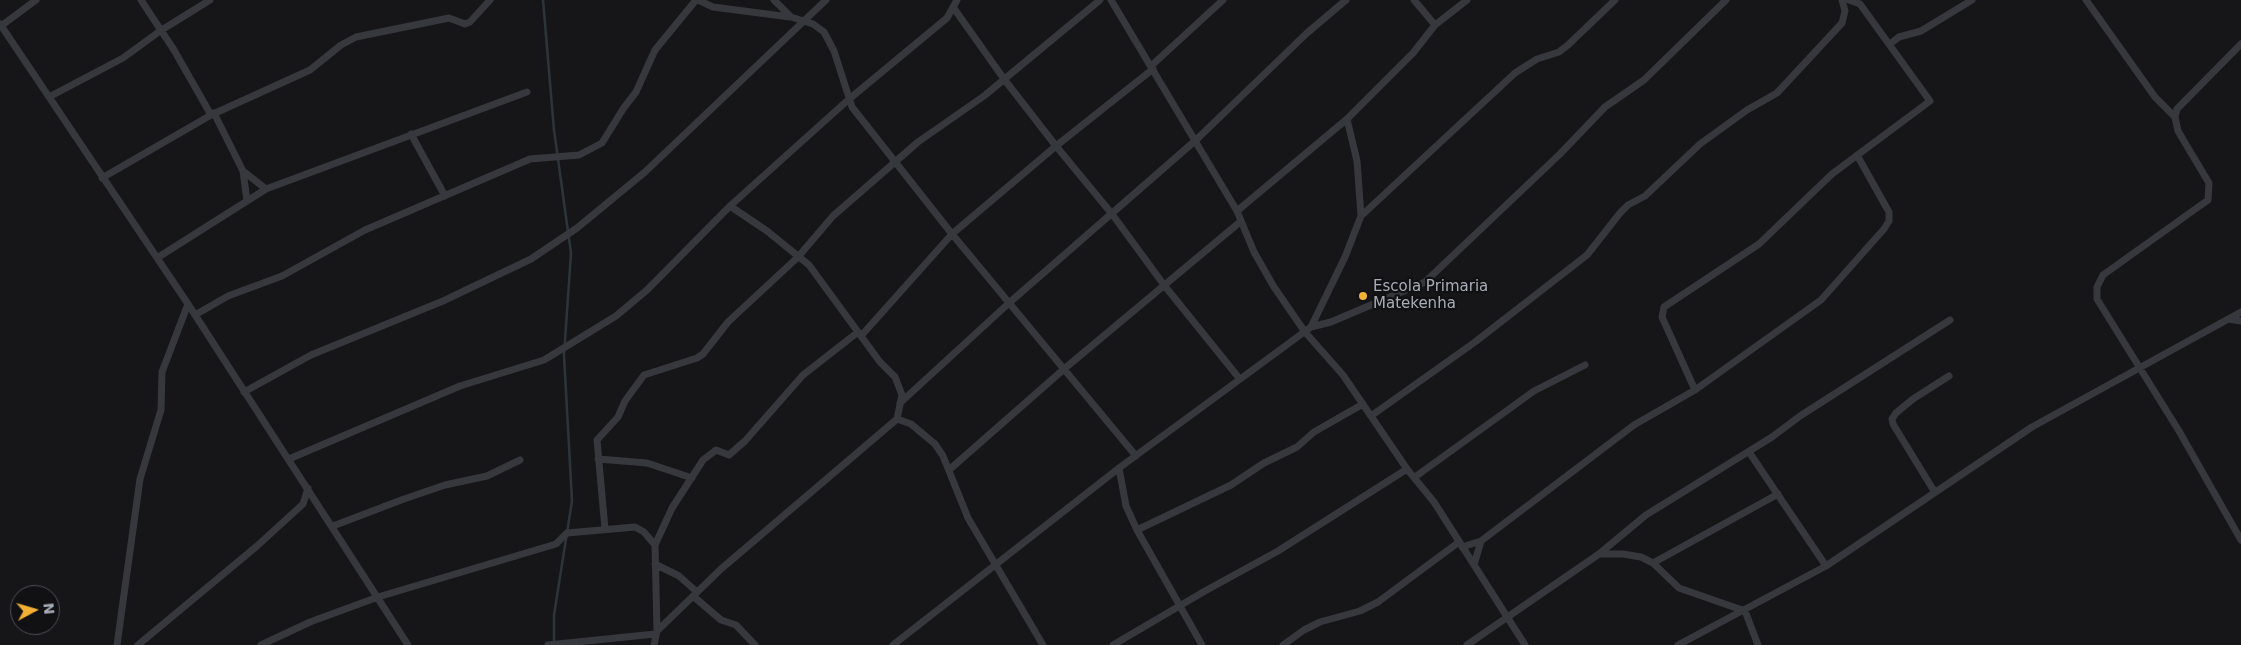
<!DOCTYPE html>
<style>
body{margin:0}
#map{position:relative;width:2241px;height:645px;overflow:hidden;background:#161618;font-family:"DejaVu Sans",sans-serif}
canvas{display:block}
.north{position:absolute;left:10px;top:585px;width:50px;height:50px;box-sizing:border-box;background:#111113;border:1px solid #4d4f55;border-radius:50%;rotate:84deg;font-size:14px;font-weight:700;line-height:20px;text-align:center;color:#a8adb8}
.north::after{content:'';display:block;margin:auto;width:18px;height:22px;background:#f2b134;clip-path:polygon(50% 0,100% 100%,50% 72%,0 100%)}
</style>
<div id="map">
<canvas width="2241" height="645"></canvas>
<div class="north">N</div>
</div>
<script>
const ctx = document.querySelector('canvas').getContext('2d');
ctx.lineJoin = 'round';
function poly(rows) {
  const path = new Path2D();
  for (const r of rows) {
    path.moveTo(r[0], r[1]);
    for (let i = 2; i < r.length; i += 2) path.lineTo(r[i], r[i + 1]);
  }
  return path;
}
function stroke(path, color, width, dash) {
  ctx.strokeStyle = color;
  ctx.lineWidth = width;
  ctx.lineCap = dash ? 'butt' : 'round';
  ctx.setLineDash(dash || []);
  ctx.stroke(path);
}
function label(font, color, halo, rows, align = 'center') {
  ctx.font = font + ' "DejaVu Sans",sans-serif';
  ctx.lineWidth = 4.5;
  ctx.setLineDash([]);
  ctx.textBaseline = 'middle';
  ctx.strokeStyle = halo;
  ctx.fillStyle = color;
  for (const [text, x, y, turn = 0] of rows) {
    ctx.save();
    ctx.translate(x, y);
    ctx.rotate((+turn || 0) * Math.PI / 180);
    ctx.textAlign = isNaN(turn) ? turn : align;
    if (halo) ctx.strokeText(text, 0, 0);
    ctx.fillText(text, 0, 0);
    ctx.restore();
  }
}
stroke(poly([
 [543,0,554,130,571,253,564,355,572,501,554,615,554,644]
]), '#2c353c', 2.5);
stroke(poly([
 [141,0,174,50,211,115],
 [698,0,713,7,790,17],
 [774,0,791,17,813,24,824,32,834,51,852,107,952,234,1136,456],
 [1111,0,1237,211,1254,252,1274,287,1305,332,1343,375,1407,469,1434,502,1525,645],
 [1414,0,1435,25],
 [2086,0,2155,97,2175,117],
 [953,7,1004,79,1056,146,1112,214,1164,285,1239,378],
 [0,24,188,304,408,645],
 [1,26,36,0],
 [1890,44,1899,37,1921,31,1972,0],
 [2241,44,2177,109,2175,117,2178,131,2209,183,2208,200,2103,275,2097,287,2097,299,2179,431,2241,540],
 [1151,66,1223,0],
 [49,97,123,58,160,31,210,0],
 [214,113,243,171,247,201],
 [411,134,445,196],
 [243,171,266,189],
 [102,178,211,115,310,70,341,45,356,37,449,18,465,24,470,22,490,0],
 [1237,211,1347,119,1413,53,1435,25,1467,0],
 [1361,216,1515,73,1537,59,1559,52,1568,45,1615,0],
 [157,258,266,189,527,92],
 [195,315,228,296,282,276,365,230,530,159,579,155,602,143,623,109,636,92,655,50,696,0],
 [2228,319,2241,321],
 [1311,327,1331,322,1425,282,1560,154,1605,107,1644,80,1726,0],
 [861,336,952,234,1056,146,1153,69],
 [1695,390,1662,317,1664,307,1759,244,1832,174,1930,101,1860,4,1849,0],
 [244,392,311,355,443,301,531,259,577,228,645,172,826,0],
 [900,403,1009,303,1196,140,1307,33,1346,0],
 [1371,416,1475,342,1587,255,1620,213,1628,205,1645,196,1700,144,1747,110,1777,93,1842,23,1845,11,1842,0],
 [897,419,911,424,935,444,943,456,968,518,1043,645],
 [1749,452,1826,566],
 [289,459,460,386,544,360,616,316,647,290,730,206,848,100,947,18,957,0],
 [598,459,647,463,692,478],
 [1119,468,1126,506,1137,530,1202,645],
 [949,470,1064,369,1240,222],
 [1415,477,1534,391,1585,365],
 [1934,491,1893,424,1892,419,1896,413,1913,399,1949,376],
 [333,526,404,499,445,485,487,476,520,460],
 [605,529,597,440,618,417,625,401,644,375,697,358,703,354,728,322,798,257,833,216,918,142,984,96,1100,0],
 [1137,530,1231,485,1264,463,1297,447,1314,432,1363,404],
 [1462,547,1481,541,1634,425,1695,390,1821,300,1884,229,1889,221,1889,212,1857,155],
 [1599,554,1623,554,1641,557,1653,563,1679,588,1745,611,1758,645],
 [1653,563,1778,494],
 [655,564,679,576,697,592],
 [1474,565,1481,541],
 [693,596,721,620,736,625,755,645],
 [657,631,721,569,897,419,902,395,895,377,880,362,809,265,767,231,730,206],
 [117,645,140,479,161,410,162,372,188,304],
 [138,645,257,546,303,504,308,488],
 [261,645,310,622,378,597,556,544,567,533,635,527,644,532,655,545],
 [548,645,655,634],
 [654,645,657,631,655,545,672,508,703,460,716,450,729,455,745,441,803,375,858,332],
 [893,645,1119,468,1311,327,1345,257,1361,216,1357,161,1347,119],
 [1113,645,1205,591,1278,551,1407,469],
 [1283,645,1304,630,1320,622,1360,611,1378,602,1459,542],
 [1467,645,1599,554,1646,515,1772,437,1800,416,1950,320],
 [1678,645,1826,566,2032,427,2241,312]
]), '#37383d', 7);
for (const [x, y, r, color] of [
 [1363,296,5,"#f2b134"]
]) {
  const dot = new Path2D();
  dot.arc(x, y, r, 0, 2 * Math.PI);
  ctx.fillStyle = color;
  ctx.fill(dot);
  stroke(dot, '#111113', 2);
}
label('15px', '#a8adb8', '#111113', [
 ["Escola Primaria",1373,287],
 ["Matekenha",1373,304]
], 'left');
</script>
